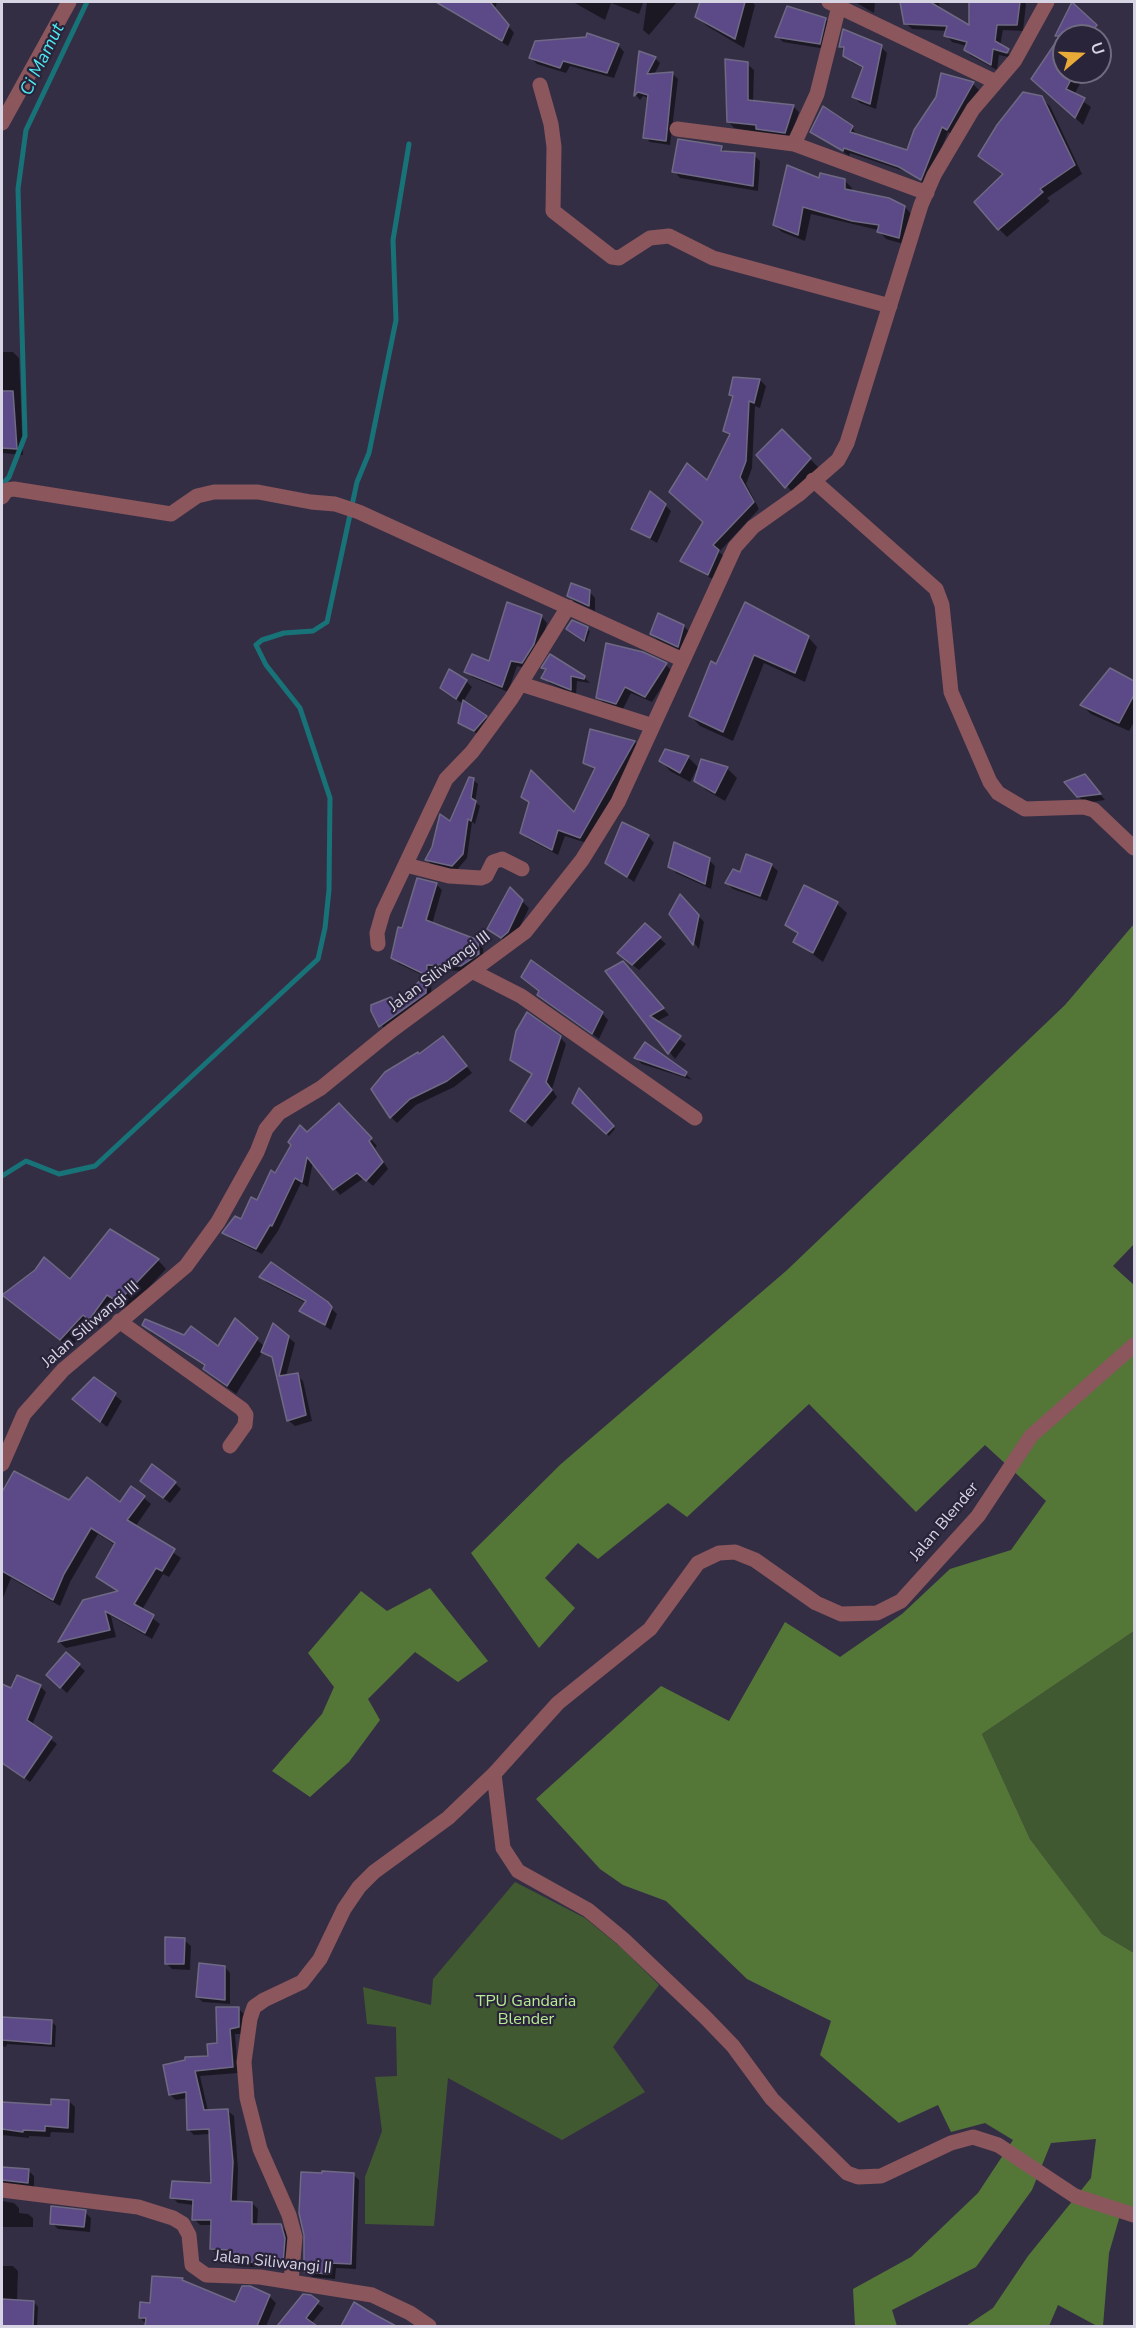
<!DOCTYPE html>
<style>
body{margin:0}
#map{position:relative;width:1136px;height:2328px;overflow:hidden;background:#342e45;font-family:"Nunito Sans",sans-serif}
canvas{display:block}
.frame{position:absolute;inset:0;border:3px solid #d7d4e3;pointer-events:none}
.north{position:absolute;left:1052px;top:24px;width:60px;height:60px;box-sizing:border-box;background:#2a243a;border:2px solid #6f6a7e;border-radius:50%;rotate:71deg;font-size:16px;font-weight:700;line-height:24px;text-align:center;color:#d7d4e3}
.north::after{content:'';display:block;margin:auto;width:21px;height:27px;background:#eaaa38;clip-path:polygon(50% 0,100% 100%,50% 72%,0 100%)}
</style>
<div id="map">
<canvas width="1136" height="2328"></canvas>
<div class="frame"></div>
<div class="north">U</div>
</div>
<script>
const ctx = document.querySelector('canvas').getContext('2d');
ctx.lineJoin = 'round';
function paint(path, color) {
  ctx.fillStyle = color;
  ctx.fill(path, 'evenodd');
}
function poly(rows) {
  const path = new Path2D();
  for (const r of rows) {
    path.moveTo(r[0], r[1]);
    for (let i = 2; i < r.length; i += 2) path.lineTo(r[i], r[i + 1]);
  }
  return path;
}
function stroke(path, color, width, dash) {
  ctx.strokeStyle = color;
  ctx.lineWidth = width;
  ctx.lineCap = dash ? 'butt' : 'round';
  ctx.setLineDash(dash || []);
  ctx.stroke(path);
}
function label(font, color, halo, rows, align = 'center') {
  ctx.font = font + ' "Nunito Sans",sans-serif';
  ctx.lineWidth = 4.5;
  ctx.setLineDash([]);
  ctx.textBaseline = 'middle';
  ctx.strokeStyle = halo;
  ctx.fillStyle = color;
  for (const [text, x, y, turn = 0] of rows) {
    ctx.save();
    ctx.translate(x, y);
    ctx.rotate((+turn || 0) * Math.PI / 180);
    ctx.textAlign = isNaN(turn) ? turn : align;
    if (halo) ctx.strokeText(text, 0, 0);
    ctx.fillText(text, 0, 0);
    ctx.restore();
  }
}
paint(poly([
 [1134,1631,1134,1953,1102,1934,1030,1839,982,1734],
 [515,1882,585,1918,623,1949,659,1985,613,2047,645,2092,562,2140,448,2078,434,2226,365,2224,365,2177,382,2131,375,2077,397,2076,396,2027,367,2024,363,1987,431,2005,433,1979]
]), '#415930');
paint(poly([
 [1134,924,1134,1244,1113,1266,1134,1285,1134,1631,982,1734,1030,1839,1102,1934,1134,1953,1134,2208,1123,2205,1109,2253,1103,2326,1097,2326,1058,2305,1049,2326,966,2326,993,2308,1028,2256,1091,2178,1096,2139,1051,2143,1032,2190,976,2267,892,2310,897,2326,855,2326,853,2289,911,2257,978,2193,1013,2140,985,2123,951,2132,938,2105,899,2123,820,2055,831,2021,747,1979,666,1901,623,1885,600,1869,536,1799,661,1686,729,1721,785,1622,840,1657,902,1614,950,1569,1011,1550,1046,1501,985,1445,916,1512,809,1404,687,1517,668,1503,598,1559,578,1543,545,1578,575,1608,539,1648,471,1553,561,1464,786,1271,1065,1005],
 [430,1588,488,1661,458,1682,415,1652,368,1699,380,1720,349,1762,310,1797,272,1771,322,1714,334,1687,308,1653,361,1591,387,1611]
]), '#547738');
paint(poly([
 [443,2,497,2,495,9,514,33,508,46,448,10],
 [573,2,641,2,643,3,639,14,611,3,605,20],
 [647,2,677,2,649,35,643,30],
 [702,2,752,2,755,5,744,48,707,26,697,17],
 [855,2,875,2,874,13],
 [902,2,939,2,940,9,971,28,971,2,1024,2,1026,4,1023,31,1003,30,1000,46,1013,58,999,55,997,70,971,56,965,50,967,46,952,42,946,35,947,31,912,29,906,23],
 [1073,4,1103,34,1100,39,1100,36,1064,36,1064,72,1077,72,1082,80,1074,95,1091,107,1083,125,1041,87,1059,40,1056,37],
 [825,19,832,25,826,49,783,42,777,36],
 [587,38,618,45,624,52,614,78,570,66,566,73,537,64,531,58],
 [841,46,881,47,887,53,876,109,860,103,854,97,864,69,851,62],
 [641,53,655,58,660,63,654,75,673,74,678,79,670,145,650,142,645,137,649,98,643,96,640,100,636,95],
 [747,64,754,70,753,102,793,106,799,112,791,138,734,128,728,121],
 [942,75,973,84,979,90,954,135,948,132,927,185,907,172,850,153,849,156,812,131,852,127,857,136,908,152,938,98],
 [1041,98,1050,106,1082,174,1047,198,1050,201,1007,237,999,229,1004,176,980,156],
 [721,148,726,153,754,155,760,161,758,191,680,178,674,171],
 [820,180,844,180,852,188,852,192,905,207,912,215,907,245,886,239,878,230,811,214,805,241,782,232,774,225],
 [2,352,13,352,19,358,23,455,2,453],
 [760,380,766,386,760,408,755,406,752,468,746,484,759,509,719,552,725,557,714,580,682,561,704,522,707,483,730,437,725,431,734,399,730,394],
 [782,431,820,469,796,496,758,455],
 [665,505,671,511,657,543,633,529],
 [589,591,595,598,595,611,575,602,569,596],
 [541,616,547,623,539,650,528,669,517,666,508,692,472,677,466,671,490,663],
 [572,622,590,631,586,642,567,629],
 [683,626,690,632,684,652,658,640,651,634],
 [808,637,817,647,805,682,764,663,733,741,700,726,691,716,717,666],
 [607,645,666,665,672,671,652,702,631,693,623,709,604,704,598,697],
 [543,668,584,677,590,683,577,681,576,695,549,683,543,677,546,671],
 [1110,669,1134,682,1134,722,1129,731,1091,714,1082,705],
 [466,681,472,687,463,702,492,723,481,736,460,723,464,705,442,688],
 [591,731,635,742,641,748,587,843,565,836,558,855,528,839,522,833,530,804,523,797,574,814,595,770,585,762],
 [688,757,698,767,690,782,670,771,661,761],
 [727,768,737,778,725,801,706,790,696,780],
 [473,780,478,784,475,802,480,806,475,824,472,822,467,858,457,870,431,864,427,860,451,823],
 [1091,783,1105,800,1085,803,1078,796],
 [648,836,654,843,634,882,607,863],
 [709,860,715,866,711,889,676,873,670,866],
 [771,865,778,871,767,901,733,889,727,883,741,875],
 [436,884,442,890,432,924,477,942,483,948,484,960,467,971,432,970,431,999,386,1032,373,1011,397,1005,426,977,399,964,392,958,403,929],
 [511,890,529,908,514,939,508,943,488,929],
 [686,903,704,922,699,949,671,914],
 [837,904,847,913,823,962,795,941,798,935,787,924],
 [645,925,666,944,639,970,625,959],
 [629,970,669,1015,656,1022,686,1044,675,1059,607,971],
 [538,995,602,1013,608,1020,599,1039],
 [560,1037,566,1044,552,1089,557,1097,532,1127,512,1111,533,1076,511,1060],
 [449,1044,472,1073,454,1087,416,1105,397,1123,391,1117,420,1056],
 [636,1058,686,1074,692,1080,642,1064],
 [579,1091,615,1129,609,1136,573,1102],
 [345,1111,377,1146,375,1148,388,1169,373,1186,364,1178,340,1195,313,1162,308,1187,301,1183,278,1231,262,1254,231,1239,224,1233,242,1221,257,1202,307,1134],
 [158,1260,166,1269,128,1310,116,1303,99,1328,93,1323,70,1348,4,1295],
 [261,1277,331,1308,337,1314,331,1330,301,1311,306,1303,267,1283],
 [235,1320,265,1347,288,1337,295,1343,286,1376,297,1375,303,1381,312,1421,295,1426,288,1420,274,1360,263,1351,236,1394,213,1377,206,1367,152,1333,144,1325,218,1348],
 [94,1379,122,1401,107,1427,81,1405],
 [14,1473,70,1502,120,1504,132,1488,151,1504,135,1527,181,1558,169,1577,163,1574,142,1610,160,1624,152,1639,111,1616,116,1637,66,1648,59,1642,84,1601,119,1592,98,1577,115,1545,98,1534,70,1582,60,1606,11,1578,2,1600,2,1495],
 [175,1483,181,1489,170,1503,148,1487],
 [66,1654,85,1671,67,1693,54,1681],
 [40,1686,46,1692,32,1725,57,1744,30,1782,8,1766,16,1752,2,1744,2,1694,4,1687,12,1690],
 [184,1940,191,1946,190,1970,172,1969,166,1963],
 [225,1967,230,1973,230,2004,203,2002,197,1997],
 [238,2008,244,2014,244,2034,235,2034,238,2073,200,2076,208,2111,228,2111,234,2116,238,2169,237,2203,252,2203,258,2209,257,2225,281,2226,287,2232,290,2245,288,2269,237,2266,231,2261,231,2255,217,2254,211,2248,212,2225,200,2225,194,2219,194,2205,178,2203,172,2197,213,2185,210,2134,194,2135,188,2129,187,2098,176,2100,170,2095,209,2057],
 [2,2019,52,2022,56,2026,55,2047,7,2044,6,2047,2,2046],
 [69,2101,75,2107,74,2133,51,2132,50,2137,29,2136,29,2138,2,2135,2,2103,52,2106],
 [2,2169,28,2170,34,2176,34,2189,2,2183],
 [353,2174,359,2180,356,2269,336,2268,335,2279,312,2277,306,2271,304,2264,306,2235],
 [2,2201,14,2203,19,2208,19,2213,28,2214,33,2218,33,2227,2,2227],
 [85,2212,91,2218,90,2232,58,2229,52,2223],
 [2,2266,13,2266,18,2271,17,2301,34,2302,38,2307,37,2326,2,2326],
 [182,2279,186,2284,236,2304,269,2296,276,2303,266,2326,147,2326,140,2317],
 [303,2295,324,2308,311,2324,314,2326,279,2326]
]), '#0007');
stroke(poly([
 [2,485,9,477,25,436,18,189,26,130,87,2],
 [2,1176,26,1161,59,1174,95,1166,318,959,325,928,329,890,330,798,300,708,266,665,256,645,262,640,284,633,313,631,327,622,357,482,369,453,396,320,393,240,409,144]
]), '#187378', 5);
const building = poly([
 [436,2,490,2,509,25,502,41,436,2],
 [700,2,745,2,735,39,695,17,700,2],
 [900,2,930,2,969,25,969,2,1020,2,1017,25,997,25,995,41,1009,49,1007,53,993,49,991,65,964,50,967,42,944,36,947,26,904,24,900,2],
 [1072,2,1097,25,1089,36,1064,36,1064,72,1075,72,1066,89,1085,98,1075,118,1031,79,1060,36,1055,36,1072,2],
 [787,6,826,18,820,44,775,37,787,6],
 [843,29,882,45,870,104,852,97,863,67,843,56,844,47,839,47,843,29],
 [587,33,619,44,607,73,563,61,560,68,529,58,535,41,586,37,587,33],
 [639,51,656,57,647,74,673,72,666,141,643,138,648,95,638,92,634,96,639,51],
 [725,59,748,62,748,100,794,105,785,133,756,129,756,125,727,122,725,59],
 [941,73,974,82,947,130,942,127,921,180,899,167,844,148,843,151,810,132,823,106,853,126,850,132,907,150,914,130,936,97,941,73],
 [1023,92,1042,96,1075,165,1040,189,1043,192,998,230,974,202,1003,174,978,156,997,125,1023,92],
 [678,139,722,146,721,151,755,153,753,186,672,172,678,139],
 [787,165,819,178,820,173,845,179,845,189,889,198,905,206,899,238,877,232,879,225,852,221,803,207,798,235,773,225,787,165],
 [733,377,760,379,754,403,749,401,746,461,740,477,754,502,713,545,719,550,708,575,680,561,703,522,669,492,687,463,707,480,730,434,723,431,733,396,729,395,733,377],
 [2,391,13,391,17,449,2,448,2,391],
 [782,429,811,458,785,488,756,455,782,429],
 [650,491,666,504,650,538,631,529,650,491],
 [571,583,590,590,589,606,567,596,571,583],
 [507,602,542,615,534,644,522,663,511,661,502,687,464,672,472,654,489,661,507,602],
 [745,602,809,636,795,673,754,655,723,732,689,716,711,661,716,664,745,602],
 [658,613,684,625,678,647,650,634,658,613],
 [572,620,588,627,584,641,566,629,572,620],
 [606,643,643,652,667,663,645,697,625,687,616,704,596,698,606,643],
 [550,654,585,676,584,679,571,676,571,690,541,678,546,669,541,668,550,654],
 [1110,668,1134,681,1134,695,1119,723,1080,705,1110,668],
 [449,669,467,680,456,699,440,688,449,669],
 [463,700,487,716,474,731,458,723,463,700],
 [590,729,635,741,580,838,558,830,552,850,520,833,529,802,521,797,531,770,574,812,595,768,583,763,590,729],
 [665,749,689,756,680,773,659,761,665,749],
 [701,759,728,767,715,793,694,781,701,759],
 [1085,774,1101,794,1077,797,1064,782,1085,774],
 [469,777,474,778,471,798,476,801,471,821,468,819,463,854,452,866,425,860,432,847,440,814,450,821,469,777],
 [622,822,649,835,627,877,605,863,622,822],
 [674,842,710,858,705,884,668,867,674,842],
 [746,854,772,864,760,896,725,883,733,869,740,872,746,854],
 [417,878,437,883,426,920,478,940,479,954,461,966,427,965,426,993,379,1027,371,1011,371,1005,391,997,396,1003,426,975,391,958,398,927,402,928,417,878],
 [804,885,838,902,813,953,793,942,798,933,785,925,804,885],
 [510,887,523,900,508,932,501,938,487,929,510,887],
 [680,894,699,915,693,945,669,914,680,894],
 [645,923,661,937,632,965,617,953,645,923],
 [531,960,603,1012,592,1034,537,995,539,991,521,977,531,960],
 [623,961,664,1008,650,1016,681,1036,668,1054,605,971,623,961],
 [527,1012,561,1036,546,1082,552,1090,525,1122,510,1111,532,1074,510,1060,516,1031,527,1012],
 [443,1036,467,1066,447,1081,410,1099,390,1118,371,1089,385,1072,418,1052,419,1054,443,1036],
 [645,1042,687,1072,685,1076,634,1058,645,1042],
 [579,1088,614,1126,606,1134,572,1103,579,1088],
 [339,1103,372,1138,369,1141,383,1162,366,1181,357,1173,333,1190,307,1157,302,1182,295,1178,272,1226,270,1225,256,1249,222,1233,235,1216,241,1219,251,1197,257,1200,271,1170,275,1173,291,1145,288,1142,300,1125,307,1132,339,1103],
 [110,1229,159,1259,118,1302,107,1295,89,1320,83,1315,60,1340,2,1295,35,1270,44,1257,70,1279,110,1229],
 [271,1262,328,1302,332,1307,325,1325,299,1311,306,1301,259,1277,271,1262],
 [235,1318,258,1338,227,1386,203,1369,205,1365,142,1325,145,1319,184,1335,191,1326,218,1346,235,1318],
 [273,1323,289,1336,279,1376,298,1373,306,1415,287,1421,272,1357,261,1352,273,1323],
 [94,1377,116,1393,100,1422,72,1399,94,1377],
 [152,1464,176,1482,163,1498,140,1481,152,1464],
 [14,1471,69,1500,87,1477,120,1502,131,1486,145,1496,127,1520,175,1549,162,1571,156,1568,134,1604,154,1615,145,1633,105,1611,110,1630,58,1642,83,1600,118,1591,96,1577,115,1543,91,1528,64,1574,53,1600,2,1571,2,1492,14,1471],
 [66,1652,80,1664,60,1688,46,1675,66,1652],
 [17,1675,41,1685,27,1720,52,1737,24,1778,2,1763,2,1684,11,1688,17,1675],
 [165,1937,185,1938,184,1964,165,1964,165,1937],
 [199,1963,225,1966,225,2000,196,1997,199,1963],
 [216,2007,239,2007,239,2027,230,2029,233,2067,195,2071,204,2110,228,2109,233,2162,231,2201,252,2202,252,2224,281,2224,285,2238,283,2264,230,2261,230,2250,210,2249,211,2220,192,2220,193,2200,170,2198,172,2181,211,2183,209,2129,187,2130,186,2092,169,2095,163,2065,185,2060,185,2057,208,2056,207,2044,217,2043,216,2007],
 [2,2017,52,2020,51,2044,2,2040,2,2017],
 [51,2099,69,2100,68,2128,45,2126,45,2131,23,2130,23,2132,2,2129,2,2102,51,2105,51,2099],
 [2,2167,29,2169,28,2183,2,2180,2,2167],
 [322,2171,354,2173,351,2264,330,2263,329,2274,304,2272,304,2235,299,2213,301,2172,322,2173,322,2171],
 [51,2206,86,2210,84,2227,50,2224,51,2206],
 [152,2276,183,2278,182,2280,235,2302,242,2286,250,2286,270,2295,257,2326,145,2326,146,2318,139,2318,140,2302,150,2303,152,2276],
 [303,2294,311,2295,319,2301,306,2318,317,2326,277,2326,303,2294],
 [2,2299,34,2301,33,2326,2,2326,2,2299],
 [354,2302,370,2312,396,2326,341,2326,354,2302]
]);
paint(building, '#5b4a87');
stroke(building, '#6f6984', 1.5);
stroke(poly([
 [829,2,996,82],
 [839,6,817,94,794,144,927,193],
 [540,85,551,124,554,147,553,211,612,257,619,258,650,238,669,236,713,258,890,306],
 [677,129,794,144],
 [813,480,936,589,942,605,951,692,990,782,998,793,1025,809,1084,807,1094,810,1134,848],
 [2,497,7,490,14,489,171,514,197,496,214,492,258,492,311,502,335,504,359,512,683,660],
 [521,684,653,726],
 [406,865,449,876,481,878,486,876,493,862,502,859,522,869],
 [378,944,377,933,383,912,446,779,472,752,511,699,568,607],
 [472,971,521,996,695,1118],
 [119,1321,242,1409,246,1415,245,1425,230,1446],
 [2,1464,24,1414,63,1370,186,1266,218,1222,257,1152,266,1129,279,1113,321,1088,391,1031,525,932,582,860,618,802,735,547,753,527,798,495,838,460,847,443,921,205,934,175,973,109,1015,60,1047,2],
 [494,1774,503,1848,518,1871,588,1910,623,1939,705,2017,733,2046,772,2099,847,2173,858,2177,881,2176,951,2143,973,2137,998,2145,1075,2196,1134,2215],
 [2,2190,138,2207,173,2218,183,2224,189,2235,192,2265,206,2275,260,2277,372,2295,410,2313,429,2326],
 [291,2281,295,2237,289,2215,260,2149,247,2098,244,2062,250,2019,254,2007,264,2000,302,1982,320,1959,344,1909,359,1887,374,1872,448,1818,494,1774,558,1703,650,1629,698,1563,719,1553,735,1552,755,1560,816,1603,841,1614,877,1613,901,1601,978,1516,1031,1436,1134,1345]
]), '#8b565c', 15);
stroke(poly([
 [2,123,69,2]
]), '#8b565c', 15);
label('16px', '#d7d4e3', '#2a243a', [
 ["Jalan Siliwangi III",440,972,-37],
 ["Jalan Siliwangi III",91,1325,-41],
 ["Jalan Blender",945,1522,-50],
 ["Jalan Siliwangi II",273,2263,6]
]);
label('16px', '#b7eb91', '#2a243a', [
 ["TPU Gandaria",526,2002],
 ["Blender",526,2020]
]);
label('italic 18px', '#4bebf4', '#2a243a', [
 ["Ci Mamut",43,60,-64]
]);
</script>
